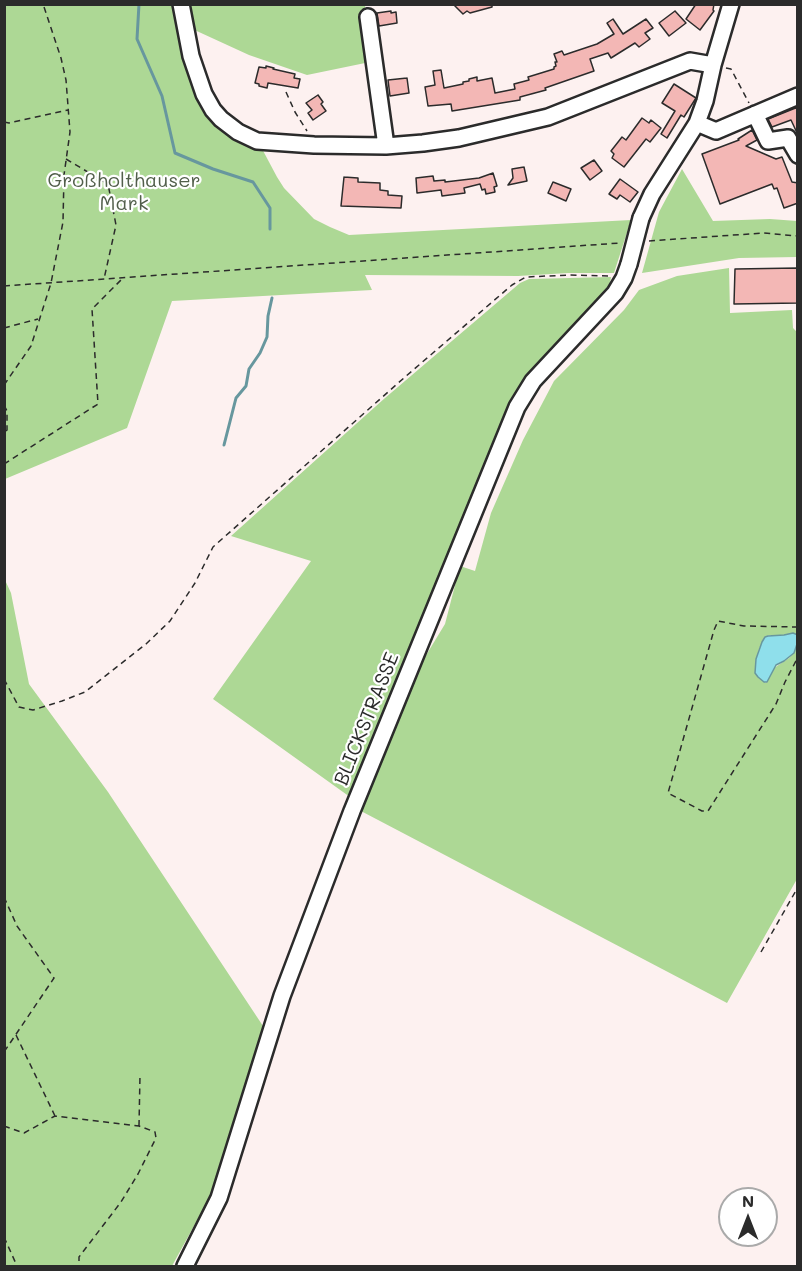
<!DOCTYPE html>
<meta charset="utf-8">
<style>
body{margin:0}
#map{position:relative;width:802px;height:1271px;overflow:hidden;background:#fdf1f0;font-family:Mali,sans-serif}
canvas{display:block}
.frame{position:absolute;inset:0;border:6px solid #2b2b2b;pointer-events:none}
.north{position:absolute;left:718px;top:1187px;width:60px;height:60px;box-sizing:border-box;background:#fff;border:2px solid #aaa;border-radius:50%;rotate:0deg;font-size:16px;font-weight:700;line-height:24px;text-align:center;color:#2b2b2b}
.north::after{content:'';display:block;margin:auto;width:21px;height:27px;background:#2b2b2b;clip-path:polygon(50% 0,100% 100%,50% 72%,0 100%)}
</style>
<div id="map">
<canvas width="802" height="1271"></canvas>
<div class="frame"></div>
<div class="north">N</div>
</div>
<script>
const ctx = document.querySelector('canvas').getContext('2d');
ctx.lineJoin = 'round';
function paint(path, color) {
  ctx.fillStyle = color;
  ctx.fill(path, 'evenodd');
}
function poly(rows) {
  const path = new Path2D();
  for (const r of rows) {
    path.moveTo(r[0], r[1]);
    for (let i = 2; i < r.length; i += 2) path.lineTo(r[i], r[i + 1]);
  }
  return path;
}
function stroke(path, color, width, dash) {
  ctx.strokeStyle = color;
  ctx.lineWidth = width;
  ctx.lineCap = dash ? 'butt' : 'round';
  ctx.setLineDash(dash || []);
  ctx.stroke(path);
}
function label(font, color, halo, rows, align = 'center') {
  ctx.font = font + ' Mali,sans-serif';
  ctx.lineWidth = 4.5;
  ctx.setLineDash([]);
  ctx.textBaseline = 'middle';
  ctx.strokeStyle = halo;
  ctx.fillStyle = color;
  for (const [text, x, y, turn = 0] of rows) {
    ctx.save();
    ctx.translate(x, y);
    ctx.rotate((+turn || 0) * Math.PI / 180);
    ctx.textAlign = isNaN(turn) ? turn : align;
    if (halo) ctx.strokeText(text, 0, 0);
    ctx.fillText(text, 0, 0);
    ctx.restore();
  }
}
paint(poly([
 [4,5,365,5,370,62,307,75,249,55,188,27,201,95,260,145,277,177,284,188,314,219,330,227,349,235,631,220,614,273,568,273,518,276,365,275,372,290,172,301,127,428,5,479],
 [682,169,713,221,770,219,797,221,797,257,739,258,642,273,659,212],
 [729,268,730,313,792,310,793,328,798,333,797,635,793,633,784,635,770,635,765,637,759,649,755,667,756,675,766,683,774,668,789,658,794,653,797,643,797,879,727,1003,359,810,415,675,428,652,445,624,460,566,475,571,491,513,523,440,554,381,624,310,639,290,677,276],
 [611,277,610,283,607,289,520,384,490,452,350,797,213,699,311,561,231,536,385,398,520,283,529,279],
 [5,580,11,593,29,684,108,792,263,1026,211,1195,172,1266,5,1266]
]), '#add895');
const water = poly([
 [793,633,798,635,797,644,794,653,784,661,776,665,767,682,764,682,758,677,755,673,756,659,762,642,765,637,768,636,784,635,793,633]
]);
paint(water, '#8fdfeb');
stroke(water, '#67979e', 1.5);
stroke(poly([
 [139,4,137,39,162,96,175,153,213,169,253,182,270,208,270,229],
 [224,445,236,398,246,386,249,369,260,353,267,337,268,316,272,298]
]), '#67979e', 3);
const building = poly([
 [453,4,492,4,492,7,470,13,467,11,463,14,453,4],
 [696,4,714,4,713,10,714,11,700,30,686,19,696,4],
 [391,11,391,13,396,12,397,23,379,26,377,13,391,11],
 [675,11,686,23,669,36,659,23,675,11],
 [613,19,623,34,646,19,653,28,645,33,650,39,639,47,635,43,611,58,608,53,590,59,594,71,545,88,546,90,520,97,520,100,452,111,451,104,428,106,425,87,435,85,433,71,441,70,444,88,463,84,463,82,469,81,469,79,477,77,477,81,492,78,495,93,515,89,514,84,529,80,528,77,554,69,554,67,556,66,555,62,557,62,554,54,562,51,564,55,597,44,614,34,607,23,613,19],
 [266,66,274,68,273,69,295,74,294,78,300,79,298,88,268,83,267,88,259,86,259,84,255,83,259,67,266,68,266,66],
 [407,78,409,93,390,96,388,80,407,78],
 [674,84,696,98,684,117,681,115,667,138,661,134,675,111,662,103,674,84],
 [318,95,323,102,321,104,326,111,313,120,308,113,312,110,306,103,318,95],
 [798,107,798,135,791,120,772,127,768,119,798,107],
 [642,118,649,123,651,120,661,128,650,142,646,139,624,167,612,158,614,154,611,151,622,137,626,140,642,118],
 [752,130,757,140,746,146,776,159,782,157,792,182,798,183,798,203,784,208,777,188,774,189,772,184,720,204,702,154,739,140,738,139,752,130],
 [594,160,602,171,590,180,581,168,594,160],
 [524,167,527,181,508,185,513,178,512,169,524,167],
 [493,173,497,186,494,187,495,192,486,194,485,189,482,190,480,184,464,188,465,193,442,196,441,190,417,193,416,178,433,176,434,181,445,180,445,182,479,178,493,173],
 [344,177,358,178,358,182,380,183,380,190,388,191,388,195,402,196,401,208,341,206,344,177],
 [620,179,638,192,630,202,620,195,617,199,609,194,620,179],
 [553,182,571,189,566,201,548,193,553,182],
 [798,268,798,303,734,304,735,269,798,268]
]);
paint(building, '#f3b7b5');
stroke(building, '#2b2b2b', 1.5);
const minor = poly([
 [181,4,191,56,204,94,213,110,221,119,238,132,257,141,314,145,386,146,423,143,459,138,548,117,690,61,713,65],
 [368,17,386,146],
 [755,114,768,141,788,138,798,155],
 [697,123,716,131,798,96],
 [641,218,652,194,697,123,705,101,713,65,731,4],
 [185,1266,219,1198,282,996,352,811,517,407,533,381,615,293,624,278,629,264]
]);
stroke(minor, '#2b2b2b', 20);
stroke(poly([
 [726,68,731,69,749,103],
 [286,92,295,112,307,131],
 [4,122,9,123,68,110],
 [66,159,108,184,116,225,104,279],
 [649,241,763,233,798,236],
 [4,286,620,243],
 [4,328,38,319],
 [4,385,31,346,51,283,63,222,64,175,70,132,66,80,61,58,43,4],
 [4,405,7,411,7,430,4,433],
 [4,464,98,404,92,309,122,279],
 [798,627,744,626,718,621,714,630,668,793,702,811,708,811,776,704,785,682,798,657],
 [4,679,19,707,33,710,62,701,85,692,146,644,170,621,195,583,213,547,405,377,512,285,526,277,569,275,611,276],
 [4,897,17,926,54,978,4,1052],
 [761,952,798,887],
 [16,1035,55,1116],
 [4,1126,24,1133,55,1116,139,1126,155,1132,156,1138,138,1174,121,1202,79,1257,79,1266],
 [139,1126,140,1075],
 [4,1237,17,1266]
]), '#2b2b2b', 1.5, [6, 4.5]);
stroke(minor, '#fff', 15);
const minorBridge = poly([
 [629,264,641,218]
]);
stroke(minorBridge, '#2b2b2b', 20, []);
stroke(minorBridge, '#fff', 15);
label('20px', '#525f4b', '#fff', [
 ["Großholthauser",124,181],
 ["Mark",124,204]
]);
label('20px', '#2b2b2b', '#fff', [
 ["BLICKSTRASSE",367,719,-68]
]);
</script>
